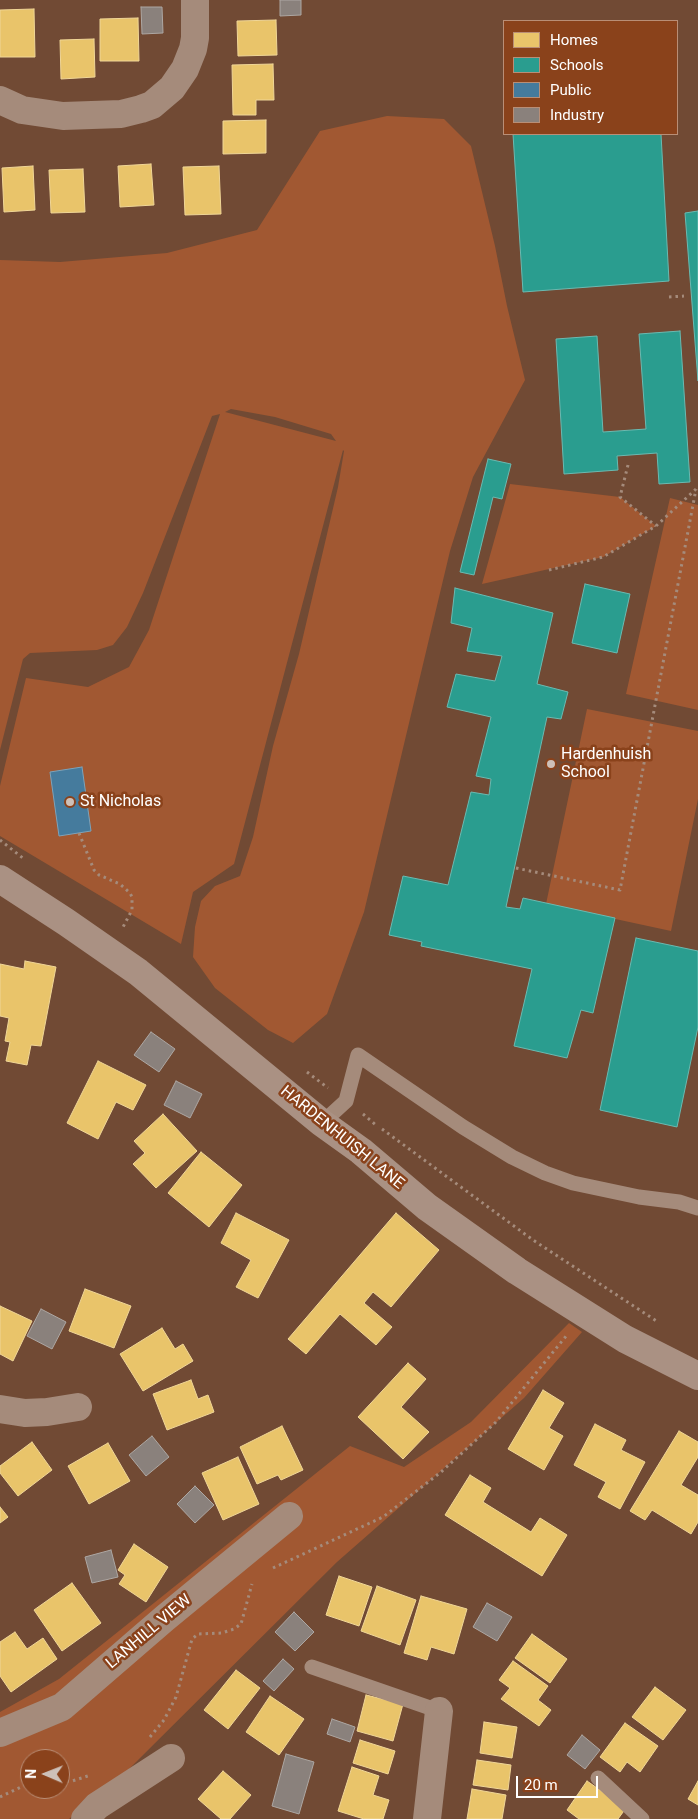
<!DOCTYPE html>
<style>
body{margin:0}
#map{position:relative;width:698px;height:1819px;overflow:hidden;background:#714a34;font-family:Roboto,sans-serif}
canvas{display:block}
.legend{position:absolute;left:503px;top:20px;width:175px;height:115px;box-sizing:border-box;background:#8a421b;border:1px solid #b98e76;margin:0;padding:6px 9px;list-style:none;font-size:15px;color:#fff}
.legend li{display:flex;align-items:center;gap:10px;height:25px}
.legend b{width:25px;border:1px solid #b98e76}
.north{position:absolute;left:20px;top:1749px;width:50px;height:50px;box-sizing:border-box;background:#8a421b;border:1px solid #b98e76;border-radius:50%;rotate:271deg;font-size:14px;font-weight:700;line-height:20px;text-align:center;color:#fff}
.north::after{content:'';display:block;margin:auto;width:18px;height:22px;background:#cdc0b8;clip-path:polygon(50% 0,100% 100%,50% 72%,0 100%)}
.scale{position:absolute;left:516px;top:1776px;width:82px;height:22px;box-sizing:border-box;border:2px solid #fff;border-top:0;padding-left:6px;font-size:15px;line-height:18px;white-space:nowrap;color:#fff;-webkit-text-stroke:4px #8a421b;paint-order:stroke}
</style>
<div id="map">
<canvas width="698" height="1819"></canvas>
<ul class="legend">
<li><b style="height:14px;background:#e9c46a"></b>Homes</li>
<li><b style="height:14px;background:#2a9d8f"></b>Schools</li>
<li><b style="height:14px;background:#457b9d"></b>Public</li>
<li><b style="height:14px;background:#8a817c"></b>Industry</li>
</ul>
<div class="north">N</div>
<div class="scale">20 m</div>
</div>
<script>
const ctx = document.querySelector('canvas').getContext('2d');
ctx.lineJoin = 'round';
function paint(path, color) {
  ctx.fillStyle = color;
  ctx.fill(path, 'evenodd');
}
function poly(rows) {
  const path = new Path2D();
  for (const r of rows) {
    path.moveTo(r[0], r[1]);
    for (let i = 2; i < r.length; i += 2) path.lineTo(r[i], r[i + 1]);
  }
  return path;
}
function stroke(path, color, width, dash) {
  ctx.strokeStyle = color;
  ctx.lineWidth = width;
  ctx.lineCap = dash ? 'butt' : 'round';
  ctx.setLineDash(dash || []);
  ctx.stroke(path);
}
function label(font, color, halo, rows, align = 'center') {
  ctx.font = font + ' Roboto,sans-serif';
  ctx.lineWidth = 5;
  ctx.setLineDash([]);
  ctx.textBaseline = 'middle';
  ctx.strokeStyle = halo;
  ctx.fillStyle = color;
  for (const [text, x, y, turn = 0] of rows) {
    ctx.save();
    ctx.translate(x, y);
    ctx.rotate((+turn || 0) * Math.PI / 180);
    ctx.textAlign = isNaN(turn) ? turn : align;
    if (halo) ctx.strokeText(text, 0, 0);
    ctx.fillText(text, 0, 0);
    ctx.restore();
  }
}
paint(poly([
 [387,116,444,119,471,146,495,246,507,306,525,380,473,477,450,551,364,912,327,1014,293,1043,268,1030,215,988,193,957,195,927,201,901,215,886,240,876,253,837,273,746,299,654,338,487,344,451,343,450,234,864,193,892,181,944,0,836,0,786,26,678,88,687,129,667,149,630,220,414,212,416,143,593,127,627,113,645,97,650,30,653,23,659,0,750,0,260,60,262,167,253,257,230,320,131],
 [231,409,275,417,331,434,336,441,225,412],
 [510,484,620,497,656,526,603,557,482,584],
 [670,498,698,505,698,710,626,694],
 [587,709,698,731,698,799,671,931,546,904],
 [569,1323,582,1332,524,1398,337,1562,129,1769,69,1819,0,1819,0,1712,59,1679,350,1446,404,1467,471,1422],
 [30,1759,60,1759,60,1789,30,1789]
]), '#a15832');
const homes = poly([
 [34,9,35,57,0,57,0,10,34,9],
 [138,18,139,61,100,61,100,19,138,18],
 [276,20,277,55,238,56,237,21,276,20],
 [94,39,95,77,61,79,60,40,94,39],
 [273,64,274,100,256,100,256,115,233,115,232,65,273,64],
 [266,120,266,153,223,154,223,121,266,120],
 [151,164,154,205,120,207,118,166,151,164],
 [33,166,35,210,4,212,2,168,33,166],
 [219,166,221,214,185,215,183,167,219,166],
 [83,169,85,212,51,213,49,170,83,169],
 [25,961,56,967,41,1046,31,1045,27,1065,6,1061,10,1042,5,1041,9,1018,0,1016,0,964,24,969,25,961],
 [98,1061,146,1085,133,1110,116,1102,98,1139,67,1123,98,1061],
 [163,1114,197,1151,156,1188,133,1164,145,1153,134,1141,163,1114],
 [201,1152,242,1185,209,1227,168,1193,201,1152],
 [236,1213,289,1240,258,1298,236,1287,251,1260,221,1243,236,1213],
 [396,1213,439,1250,391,1307,373,1292,364,1303,392,1327,376,1345,340,1314,306,1354,288,1339,396,1213],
 [85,1289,131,1306,114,1348,69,1331,85,1289],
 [0,1306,32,1321,13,1361,0,1354,0,1306],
 [162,1328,175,1349,183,1344,193,1361,143,1391,120,1354,162,1328],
 [408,1363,426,1379,401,1407,429,1432,403,1459,358,1417,408,1363],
 [191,1380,198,1399,208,1395,214,1412,167,1430,153,1394,191,1380],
 [543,1390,564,1403,549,1428,563,1436,544,1470,508,1449,543,1390],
 [595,1424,626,1440,621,1450,645,1462,620,1509,598,1497,606,1482,574,1465,595,1424],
 [282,1426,303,1470,281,1480,278,1475,257,1484,240,1447,282,1426],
 [679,1431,698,1442,698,1457,681,1485,698,1495,698,1522,691,1534,652,1510,645,1520,630,1511,679,1431],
 [32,1442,52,1470,18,1496,0,1473,0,1466,32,1442],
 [108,1443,130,1481,89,1504,68,1466,108,1443],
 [238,1457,259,1504,223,1520,202,1473,238,1457],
 [470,1475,491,1488,483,1502,531,1532,540,1518,567,1535,542,1576,445,1515,470,1475],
 [0,1507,8,1517,0,1523,0,1507],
 [134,1544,168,1567,146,1602,119,1584,125,1575,118,1570,134,1544],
 [339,1576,372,1587,359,1626,326,1615,339,1576],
 [72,1583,101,1623,62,1651,34,1610,72,1583],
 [377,1586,416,1600,400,1645,361,1631,377,1586],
 [421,1596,467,1609,454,1654,431,1647,427,1660,404,1653,421,1596],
 [15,1632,27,1649,43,1638,57,1659,11,1692,0,1676,0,1642,15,1632],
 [532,1634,567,1659,550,1683,515,1658,532,1634],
 [513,1661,548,1686,538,1700,551,1710,539,1726,501,1699,510,1688,499,1680,513,1661],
 [236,1670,260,1688,228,1729,204,1710,236,1670],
 [655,1687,686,1710,663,1740,632,1717,655,1687],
 [366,1695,403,1704,393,1741,357,1731,366,1695],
 [270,1696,304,1719,279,1755,246,1732,270,1696],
 [484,1722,517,1727,512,1758,480,1753,484,1722],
 [625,1723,658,1746,640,1772,627,1762,620,1772,600,1757,625,1723],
 [360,1740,395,1751,388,1774,353,1763,360,1740],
 [477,1760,511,1765,508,1790,473,1785,477,1760],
 [352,1767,379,1776,373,1795,389,1800,383,1819,364,1819,338,1811,352,1767],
 [223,1771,251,1795,230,1819,221,1819,198,1799,223,1771],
 [587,1781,626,1808,618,1819,579,1819,567,1810,587,1781],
 [698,1781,698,1805,688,1799,698,1781],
 [472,1789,506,1795,502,1819,467,1819,472,1789]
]);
paint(homes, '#e9c46a');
stroke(homes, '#f0d697', 1);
const schools = poly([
 [513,134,661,134,669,281,523,292,513,134],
 [698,211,698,381,685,213,698,211],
 [680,331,690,482,659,484,657,453,617,456,618,470,564,474,556,339,597,336,603,432,646,429,639,334,680,331],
 [488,459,511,464,502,499,493,497,474,575,460,572,488,459],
 [585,584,630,594,617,653,572,643,585,584],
 [455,588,553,613,537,684,568,692,561,719,547,717,506,907,520,909,523,898,615,918,593,1013,581,1010,567,1058,514,1046,532,969,421,946,422,942,389,935,403,876,448,885,471,792,489,795,491,779,476,776,491,717,447,707,456,674,495,681,502,656,467,651,472,628,451,623,455,588],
 [636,938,698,951,698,1027,677,1127,600,1110,636,938]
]);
paint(schools, '#2a9d8f');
stroke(schools, '#6abab1', 1);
const public = poly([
 [82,767,91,831,59,836,50,772,82,767]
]);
paint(public, '#457b9d');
stroke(public, '#7da3ba', 1);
const industry = poly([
 [280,0,301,0,301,15,280,16,280,0],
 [141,7,162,7,163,33,142,34,141,7],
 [151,1032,175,1049,159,1072,134,1055,151,1032],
 [176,1081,202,1094,190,1118,164,1105,176,1081],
 [41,1309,66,1322,52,1349,27,1336,41,1309],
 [152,1436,169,1457,146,1476,129,1455,152,1436],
 [195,1486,214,1505,195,1523,177,1504,195,1486],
 [111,1550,118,1577,92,1583,85,1557,111,1550],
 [487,1603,512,1617,497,1641,473,1627,487,1603],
 [294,1612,314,1632,295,1651,275,1632,294,1612],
 [283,1659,294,1669,274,1691,263,1681,283,1659],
 [332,1719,355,1727,350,1742,327,1734,332,1719],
 [582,1735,600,1750,585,1769,567,1755,582,1735],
 [286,1754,314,1762,299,1814,272,1806,286,1754]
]);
paint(industry, '#8a817c');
stroke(industry, '#ada7a3', 1);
stroke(poly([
 [669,297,684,296],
 [628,465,620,497,656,526],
 [549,570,603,557,656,526,696,489],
 [79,833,94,870,99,875,120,884,130,893,132,897,132,910,122,929],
 [0,840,24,859],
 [516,868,620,890,696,489],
 [307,1072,328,1088],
 [363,1114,377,1126],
 [382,1129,533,1240,658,1322],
 [273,1568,383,1517,441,1472,496,1422,567,1335],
 [150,1737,164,1720,176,1697,192,1639,198,1634,222,1633,234,1629,241,1624,252,1584],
 [60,1781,72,1781,91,1775],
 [0,1797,21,1787,30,1785]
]), '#a58b7b', 3, [2.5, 4]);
stroke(poly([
 [322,1123,346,1101,358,1055,463,1127,512,1157,545,1173,573,1183,639,1197,679,1202,698,1208],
 [312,1667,439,1711],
 [598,1778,642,1819]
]), '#a58b7b', 15);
stroke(poly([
 [0,100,22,110,63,116,121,114,141,109,152,105,172,88,185,69,193,49,195,38,195,0],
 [0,1409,25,1413,47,1412,78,1407],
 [0,1733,62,1707,165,1618,289,1516],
 [85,1819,97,1806,171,1758],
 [427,1819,439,1711]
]), '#a58b7b', 28);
stroke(poly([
 [0,879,66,922,138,972,322,1123,361,1151,427,1207,517,1271,625,1339,698,1376]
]), '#aa9183', 28);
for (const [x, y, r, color] of [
 [551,764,5,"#cdc0b8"],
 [70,802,5,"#cdc0b8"]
]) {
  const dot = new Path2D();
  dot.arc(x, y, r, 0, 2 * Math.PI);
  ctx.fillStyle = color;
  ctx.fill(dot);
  stroke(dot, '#8a421b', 2);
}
label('16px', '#fff', '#8a421b', [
 ["Hardenhuish",561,755],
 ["School",561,773],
 ["St Nicholas",80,802]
], 'left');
label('16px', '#fff', '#8a421b', [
 ["HARDENHUISH LANE",342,1138,39],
 ["LANHILL VIEW",149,1632,-40]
]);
</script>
